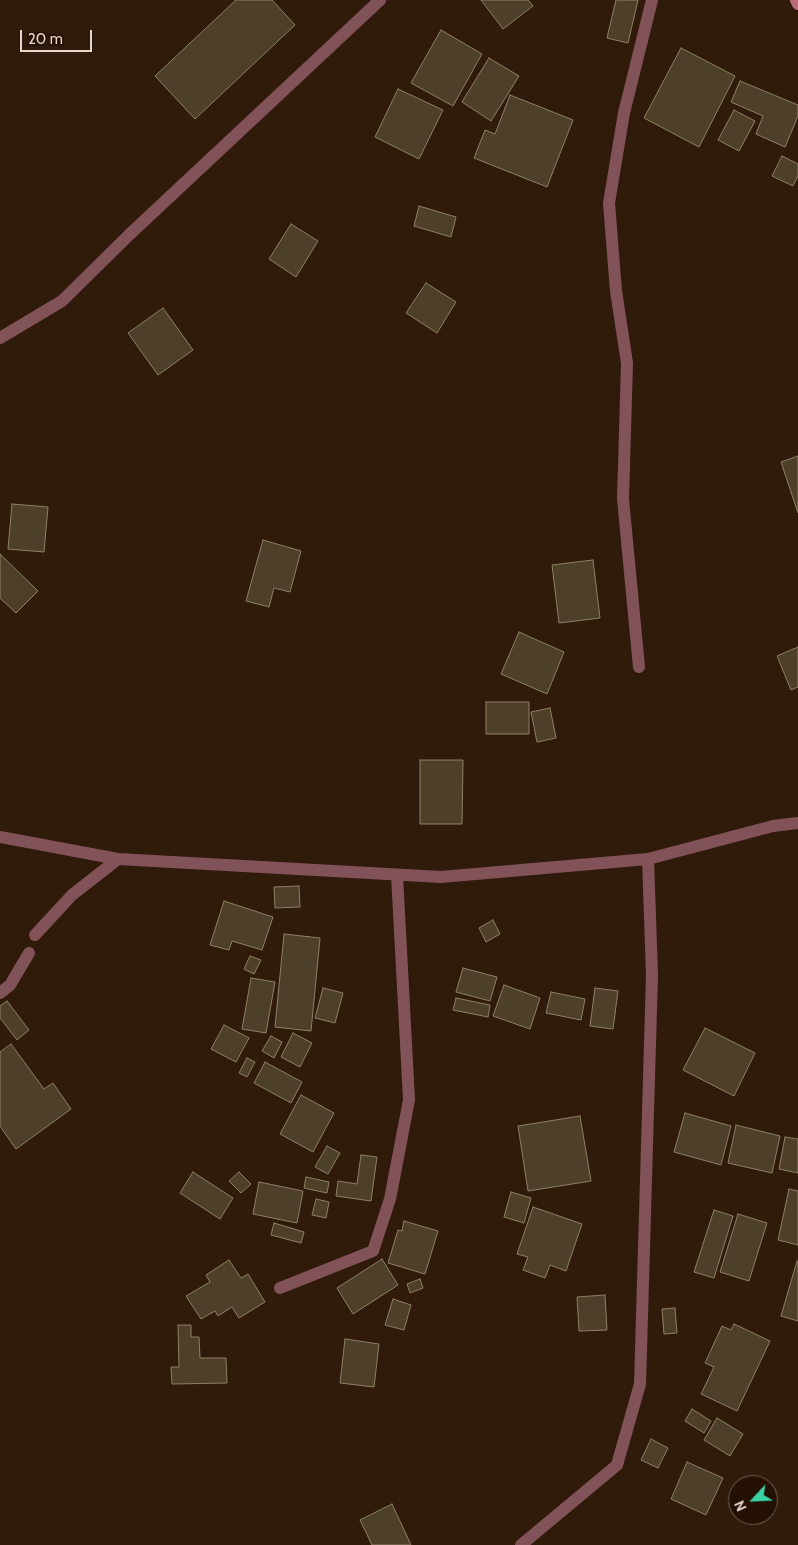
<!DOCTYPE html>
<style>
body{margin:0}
#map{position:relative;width:798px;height:1545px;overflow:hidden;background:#301b0b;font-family:Cabin,sans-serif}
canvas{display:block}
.north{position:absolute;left:728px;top:1475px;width:50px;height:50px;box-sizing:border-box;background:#251103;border:1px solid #726054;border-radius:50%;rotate:245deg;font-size:14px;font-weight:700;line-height:20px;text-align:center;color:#e5d6cd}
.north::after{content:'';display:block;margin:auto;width:18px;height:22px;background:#39d4a5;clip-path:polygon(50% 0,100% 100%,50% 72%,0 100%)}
.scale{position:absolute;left:20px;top:30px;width:72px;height:22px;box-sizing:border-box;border:2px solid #e5d6cd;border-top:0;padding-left:6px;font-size:15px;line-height:18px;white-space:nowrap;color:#e5d6cd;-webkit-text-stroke:4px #251103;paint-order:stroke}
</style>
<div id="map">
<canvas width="798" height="1545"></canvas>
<div class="north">N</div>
<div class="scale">20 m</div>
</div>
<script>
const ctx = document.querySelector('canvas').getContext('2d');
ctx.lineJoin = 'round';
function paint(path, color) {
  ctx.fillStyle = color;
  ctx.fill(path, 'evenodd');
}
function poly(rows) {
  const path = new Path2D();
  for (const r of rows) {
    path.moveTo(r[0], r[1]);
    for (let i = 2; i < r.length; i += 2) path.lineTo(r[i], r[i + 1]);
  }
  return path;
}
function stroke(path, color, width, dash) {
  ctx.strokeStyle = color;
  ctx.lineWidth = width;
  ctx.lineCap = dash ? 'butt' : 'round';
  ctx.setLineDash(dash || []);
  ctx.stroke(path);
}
const building = poly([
 [236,0,272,0,295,25,195,119,155,76,236,0],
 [481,0,528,0,533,6,503,29,481,0],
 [616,0,638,0,628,43,607,38,616,0],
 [441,30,482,54,453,106,411,83,441,30],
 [681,48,735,76,699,147,644,118,681,48],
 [489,58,519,76,491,121,462,102,489,58],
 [740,81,798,105,798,116,785,147,756,134,763,116,731,102,740,81],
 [398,89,443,110,419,159,375,137,398,89],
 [510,95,573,120,547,187,474,158,485,130,495,134,510,95],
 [734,110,755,121,739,151,718,140,734,110],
 [782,156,798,164,798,176,793,186,772,176,782,156],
 [419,206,456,217,451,237,414,226,419,206],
 [291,224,318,241,296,277,269,259,291,224],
 [426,283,456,302,437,333,406,313,426,283],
 [163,308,193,350,158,375,128,333,163,308],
 [798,456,798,513,781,462,798,456],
 [12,504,48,507,44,552,8,549,12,504],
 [263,540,301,551,290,592,274,588,269,607,246,601,263,540],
 [0,554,38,591,16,613,0,598,0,554],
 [593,560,600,618,559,623,552,565,593,560],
 [519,632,564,652,547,694,501,674,519,632],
 [798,647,798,687,791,690,777,656,798,647],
 [486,702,529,702,529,734,486,734,486,702],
 [550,708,556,738,537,742,531,712,550,708],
 [420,760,463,760,462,824,420,824,420,760],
 [299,886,300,907,275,908,274,887,299,886],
 [224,901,273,917,262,950,232,941,229,950,210,945,224,901],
 [493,920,500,934,486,942,479,928,493,920],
 [284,934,320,938,311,1031,275,1027,284,934],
 [250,956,261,960,254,974,244,969,250,956],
 [463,968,497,977,490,1001,456,992,463,968],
 [251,978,275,982,266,1033,242,1029,251,978],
 [504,985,540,998,530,1029,493,1016,504,985],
 [323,988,343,993,335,1023,315,1018,323,988],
 [595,988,618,991,613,1029,590,1026,595,988],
 [551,992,585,999,581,1020,546,1013,551,992],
 [456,998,490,1005,488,1017,453,1010,456,998],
 [7,1001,29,1030,17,1040,0,1018,0,1006,7,1001],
 [224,1025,249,1038,236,1062,211,1049,224,1025],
 [705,1028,755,1053,734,1096,683,1070,705,1028],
 [293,1033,312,1043,300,1067,281,1057,293,1033],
 [271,1036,282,1042,274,1058,262,1051,271,1036],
 [11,1044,44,1089,53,1083,71,1109,16,1149,0,1126,0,1052,11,1044],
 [247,1058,255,1062,247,1077,239,1073,247,1058],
 [265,1062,302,1082,291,1103,254,1083,265,1062],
 [301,1095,334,1113,313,1152,280,1134,301,1095],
 [685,1113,731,1126,721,1165,674,1152,685,1113],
 [580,1116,591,1181,528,1191,518,1126,580,1116],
 [736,1125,780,1136,772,1173,728,1163,736,1125],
 [785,1137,798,1139,798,1173,779,1169,785,1137],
 [327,1146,340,1153,328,1174,315,1167,327,1146],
 [361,1155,377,1157,371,1201,336,1196,338,1181,357,1184,361,1155],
 [193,1172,233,1198,220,1219,180,1193,193,1172],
 [239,1172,251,1184,241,1193,229,1181,239,1172],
 [306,1177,329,1182,327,1193,304,1188,306,1177],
 [259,1182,303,1191,297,1223,253,1214,259,1182],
 [789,1189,798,1191,798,1245,778,1240,789,1189],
 [511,1192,531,1198,524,1223,504,1217,511,1192],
 [316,1199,329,1202,326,1218,312,1215,316,1199],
 [533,1207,582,1224,566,1271,550,1265,545,1278,523,1270,528,1257,517,1254,533,1207],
 [714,1210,733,1216,714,1278,694,1272,714,1210],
 [738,1214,767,1223,749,1281,720,1272,738,1214],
 [404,1221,438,1231,425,1274,388,1263,398,1230,402,1231,404,1221],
 [274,1223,304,1232,301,1243,271,1235,274,1223],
 [382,1259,398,1285,353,1314,337,1288,382,1259],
 [229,1260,241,1278,248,1274,265,1302,239,1318,232,1307,218,1316,215,1311,201,1319,186,1296,210,1282,206,1275,229,1260],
 [797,1261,798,1262,798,1321,781,1316,797,1261],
 [420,1279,423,1288,410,1293,407,1284,420,1279],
 [605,1295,607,1330,579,1331,577,1297,605,1295],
 [393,1299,411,1305,404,1330,385,1325,393,1299],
 [675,1308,677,1333,664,1334,662,1309,675,1308],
 [734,1324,770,1341,737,1411,701,1394,714,1367,705,1363,722,1326,731,1330,734,1324],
 [178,1325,191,1325,191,1337,199,1337,200,1358,226,1358,227,1383,172,1384,171,1367,179,1367,178,1325],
 [345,1339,379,1344,374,1387,340,1383,345,1339],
 [692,1409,711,1421,704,1433,685,1421,692,1409],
 [717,1418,743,1434,730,1456,704,1440,717,1418],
 [651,1439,668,1448,658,1468,641,1460,651,1439],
 [687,1462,723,1478,706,1515,671,1499,687,1462],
 [392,1504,411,1545,372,1545,360,1520,392,1504]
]);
paint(building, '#4e4028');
stroke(building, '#8f7f65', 1);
stroke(poly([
 [0,338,62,301,130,234,380,0],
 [639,667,623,499,627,363,616,291,609,203,624,113,652,0],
 [0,837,118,859,441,877,648,859],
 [35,935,72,895,118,859],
 [0,993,10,985,29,953],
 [280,1288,373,1251,390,1199,409,1100,397,875],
 [521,1545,617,1465,640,1384,652,975,648,859,773,826,798,823]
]), '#825259', 12);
stroke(poly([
 [796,0,798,4]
]), '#ba6d79', 12);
</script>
